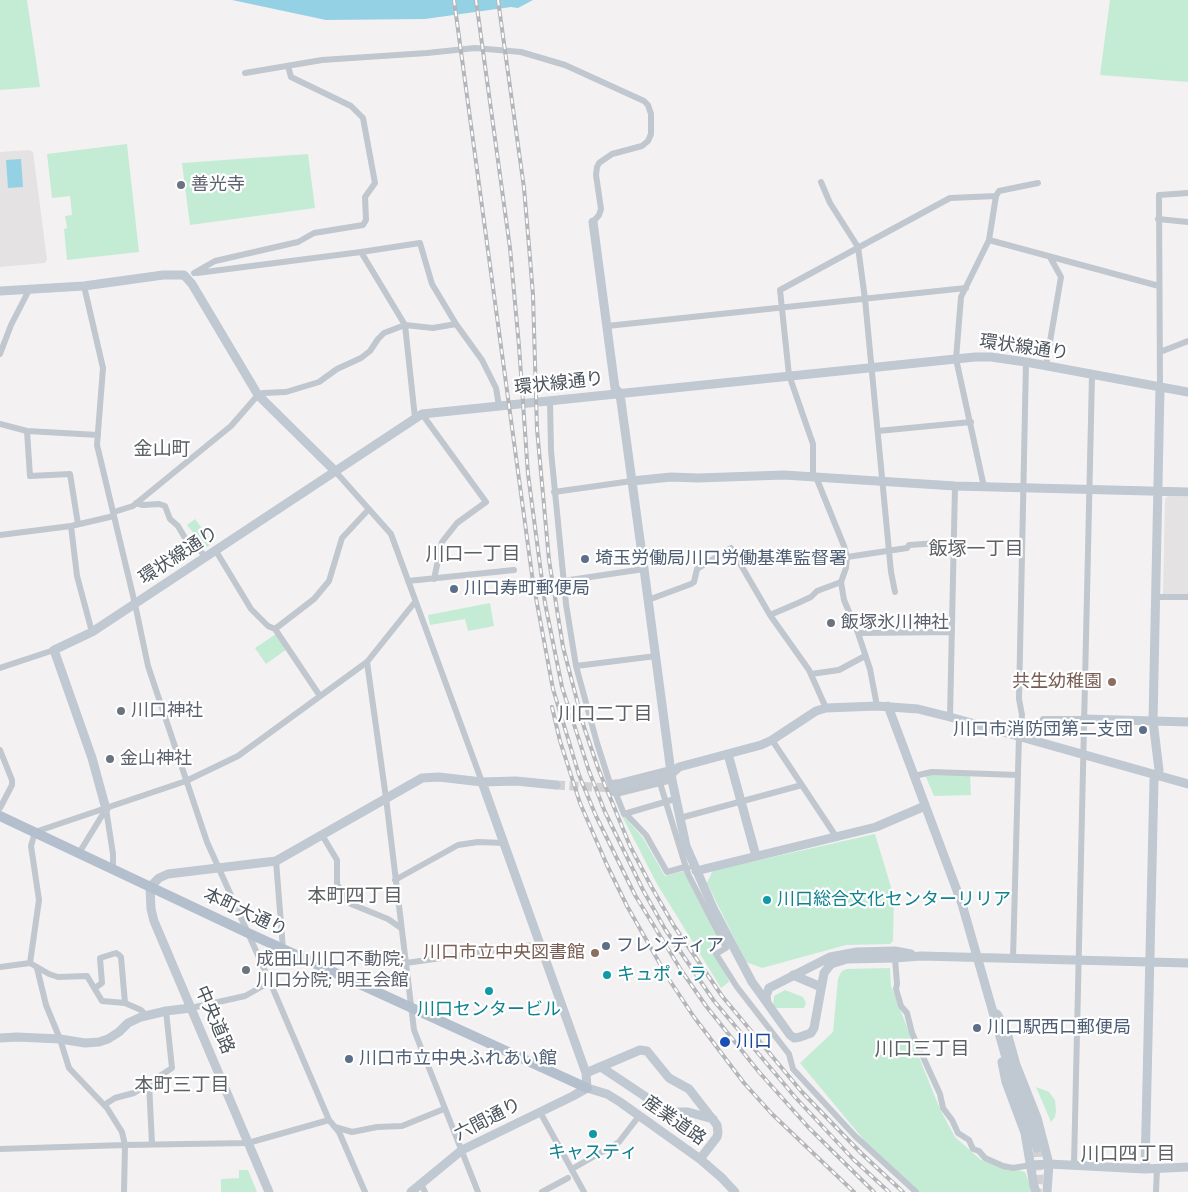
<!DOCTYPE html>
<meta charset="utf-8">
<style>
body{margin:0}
canvas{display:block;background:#f3f1f1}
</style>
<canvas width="1188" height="1192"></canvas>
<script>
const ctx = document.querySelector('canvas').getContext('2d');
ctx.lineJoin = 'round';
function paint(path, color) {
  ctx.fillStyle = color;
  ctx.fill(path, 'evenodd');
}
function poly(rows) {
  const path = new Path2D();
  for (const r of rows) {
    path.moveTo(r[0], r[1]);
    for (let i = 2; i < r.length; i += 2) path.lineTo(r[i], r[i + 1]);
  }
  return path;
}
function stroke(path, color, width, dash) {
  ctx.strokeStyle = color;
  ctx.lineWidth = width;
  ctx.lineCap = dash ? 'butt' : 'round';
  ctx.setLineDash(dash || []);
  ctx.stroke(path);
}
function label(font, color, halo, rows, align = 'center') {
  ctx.font = font + ' "DM Sans","Noto Sans JP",sans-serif';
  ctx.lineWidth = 4.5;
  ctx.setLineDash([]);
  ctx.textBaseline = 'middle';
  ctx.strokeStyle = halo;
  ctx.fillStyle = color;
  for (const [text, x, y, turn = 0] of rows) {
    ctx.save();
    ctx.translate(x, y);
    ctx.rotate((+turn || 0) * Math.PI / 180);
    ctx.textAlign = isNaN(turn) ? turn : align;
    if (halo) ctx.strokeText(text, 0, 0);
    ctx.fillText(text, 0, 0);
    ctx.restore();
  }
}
paint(poly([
 [29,150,33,152,47,260,45,263,0,267,0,152],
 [1168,496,1188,497,1188,595,1163,594,1165,499]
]), '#e4e2e2');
paint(poly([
 [0,0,27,0,40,87,0,90],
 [1110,0,1188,0,1188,82,1100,75],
 [127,144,139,252,67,260,64,229,67,228,65,216,72,215,70,196,52,198,47,154],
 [308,154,315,208,190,225,182,163],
 [195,519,213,543,205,548,187,525],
 [490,603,494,626,468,631,465,619,430,625,428,615],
 [276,634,287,649,266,664,255,648],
 [925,775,970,775,971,795,934,796],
 [622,816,624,816,643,838,665,876,684,871,719,941,716,948,729,982,721,988,657,884],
 [875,834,894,897,893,941,890,944,846,945,762,968,746,962,707,883,712,872,715,870],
 [890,968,891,986,914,1045,940,1109,955,1137,981,1160,1025,1172,1033,1192,919,1192,868,1145,800,1063,833,1032,838,979,841,972,846,969],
 [785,990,803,997,806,1003,804,1008,776,1008,773,1005,774,996],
 [1036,1087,1049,1092,1055,1100,1056,1111,1055,1117,1051,1122],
 [239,1170,248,1170,257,1192,221,1192,221,1179,239,1178]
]), '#c4ecd5');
paint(poly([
 [232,0,533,0,518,8,511,7,425,19,326,20],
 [21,159,23,187,8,188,6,160]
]), '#95d1e5');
stroke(poly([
 [556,785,613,788],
 [1037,1148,1039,1176,1037,1192]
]), '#d1d1d3', 9, [9, 4.5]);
stroke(poly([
 [245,73,322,60,427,53,475,48,521,52,565,65,644,101,648,105,651,114,651,134,648,141,642,146,612,154,599,163,597,167,596,175,601,209,599,215,593,222],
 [821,182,830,203,858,247,865,299,891,572,895,592],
 [1158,219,1188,222],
 [989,240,1159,286],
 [361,252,405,325,415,418],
 [194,273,215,261,298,242,314,233,363,225,366,220,365,197,375,183,363,118,351,106,291,77,288,66],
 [197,273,361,252,420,243,432,284,456,324],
 [84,286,103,368,97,445,135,604,148,666,207,842,270,982,329,1120,339,1132,365,1192],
 [607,326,966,288],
 [1160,352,1188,341],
 [0,354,11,325,29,290],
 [1046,365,1061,277,1050,257],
 [1160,388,1159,195,1188,193],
 [550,401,551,451,566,604,576,666,597,743,613,793,616,794,624,814,675,799],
 [422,414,486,502,457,523,442,542,434,579],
 [0,424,27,431,98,435],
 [27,431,30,476,70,474,78,524],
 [878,431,971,422],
 [335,471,391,534,482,782],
 [813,477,813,444,789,375,780,290,950,198,996,196,999,191,1038,183],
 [984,487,956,359,961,297,989,240,996,196],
 [554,492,632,481],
 [136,503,143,505,159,504,165,506,170,519,178,526,185,538,199,549,206,558],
 [114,512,133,506,166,479,231,426,258,395,263,393,286,392,319,382,337,369,361,358,370,351,378,339,384,333,405,325,433,328,456,324,482,360,496,388,499,406],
 [71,526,77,576,92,632],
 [0,535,71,526,114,516],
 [216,551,251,609,268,626,275,629,320,696],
 [847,557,907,548,909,545,954,542],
 [408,581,514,570],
 [563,581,644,569],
 [841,582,844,600,858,633,870,669,877,706],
 [1155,597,1188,597],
 [648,600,691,584,694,582,697,569,731,548,770,615,809,670,826,708],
 [770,615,798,603,811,597,817,591,841,582,846,568,847,557,844,546,816,477],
 [275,629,314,599,329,581,342,538,369,509],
 [858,633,952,632],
 [367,662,386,798,414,1030,478,1192],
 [576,666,656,656],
 [0,668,54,650],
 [811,674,839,670,865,656],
 [950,717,955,486],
 [1031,739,1036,726,1043,719,1084,719],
 [772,740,837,838],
 [0,750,12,780,12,785,0,808],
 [914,776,932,772,1018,775],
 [610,783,620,782,671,769],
 [660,783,688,874,726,948,716,954,737,987,789,1054,793,1069,855,1136,916,1192],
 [616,794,672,780],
 [106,809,113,854,113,868],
 [626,814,646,835,667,872,685,867,688,868],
 [680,818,802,785],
 [322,835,337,860,337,884,345,898,351,904,388,919,401,928],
 [79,853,106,809],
 [276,861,283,949],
 [395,880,458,845,478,842,504,843],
 [895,958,897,984,896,989,901,1006,907,1013,912,1033,940,1094,943,1108,952,1120,958,1133,969,1140,973,1149,979,1151,985,1158,1003,1166,1013,1168,1031,1165],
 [1013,959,1019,736,1022,715,1019,699,1026,362],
 [30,963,39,900,31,846,35,832,186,781,238,756,367,662,415,602],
 [406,963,540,944],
 [0,967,30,963,49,974,58,977,87,976,102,1001,125,1003,141,1010,146,1015],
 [37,968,46,1005,60,1039,69,1068,107,1108,122,1132,125,1145,124,1192],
 [95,988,102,983,100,958,116,953,119,955,121,957,125,1003],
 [191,1008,245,996,270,982],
 [149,1083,152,1144],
 [104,1105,115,1098,134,1093,172,1068,166,1011],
 [540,1112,584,1192],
 [335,1127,352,1132,377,1127,402,1126,444,1109],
 [0,1149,125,1145,248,1143,329,1120],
 [1074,1165,1092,375],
 [572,1169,619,1142,639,1116],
 [421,1184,425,1192],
 [542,1192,568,1178],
 [1156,1192,1157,1168]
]), '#c0c7ce', 6);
stroke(poly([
 [593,222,615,388,620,394,644,569,672,780,686,846,713,908,752,982,790,1035,794,1038,800,1037,811,1033,814,1028,824,973,831,964,847,959,895,958,921,956,1188,963],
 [0,291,84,286,163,275,184,275,192,284,258,395,335,471],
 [632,481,671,477,698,478,784,475,955,486,1188,492],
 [888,706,962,904,1009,1068,1030,1121,1037,1148],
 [1084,719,1188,722],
 [728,754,756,856],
 [482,782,586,1073,587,1088],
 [613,788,671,774,679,767,761,745,772,740,816,711,826,708,877,706,918,709,950,717,1188,784],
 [106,809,92,758,54,650,92,632,422,414,975,357,991,357,1026,362,1188,392],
 [696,871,876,827,925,806],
 [793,975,821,987],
 [767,1002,766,996,769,988,830,957,857,952,895,951,911,954],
 [997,1014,1006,1029,1016,1065,1037,1118,1049,1164,1047,1192],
 [0,1038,17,1037,60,1039,85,1043,99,1042,108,1039,119,1032,128,1023,141,1017,166,1011,191,1008],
 [1002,1062,1006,1082,1025,1133,1034,1186,1036,1192],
 [601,1067,664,1109,676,1112,688,1112,713,1119],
 [586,1073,640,1050,647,1051,669,1078,689,1089,717,1125,718,1133,717,1137,700,1159],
 [587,1088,607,1094,620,1102,700,1159,722,1178,735,1192],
 [1031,1165,1049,1164,1145,1169,1188,1167],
 [1145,1169,1154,780,1159,770,1153,721,1160,388],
 [269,1192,154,921,151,909,150,887,159,878,168,874,276,861,422,778,439,777,482,782,516,781,556,785],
 [411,1192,462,1150,573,1096,587,1088]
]), '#c0c8d2', 9);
stroke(poly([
 [0,816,248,933,587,1088]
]), '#b3bfcc', 10);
const rail = poly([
 [454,0,533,582,553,689,579,775,596,816,635,895,681,970,706,1006,759,1072,809,1128,874,1192],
 [476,0,510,248,519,346,528,474,545,603,562,687,589,771,605,812,643,890,665,929,714,1001,795,1097,853,1159,889,1192],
 [498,0,524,188,529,246,533,295,537,429,549,560,563,647,584,727,598,768,630,846,651,886,674,926,722,996,801,1091,861,1153,903,1192],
 [552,707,560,741,580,803,607,865,627,906,668,978,694,1017,744,1083,772,1114,854,1192]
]);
stroke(rail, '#b3b6ba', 4);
stroke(rail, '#fff', 2, [5.5]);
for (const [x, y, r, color] of [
 [181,185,5,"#6b7280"],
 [585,559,5,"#5c6f8a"],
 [454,589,5,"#5c6f8a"],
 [831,623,5,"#6b7280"],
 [1112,682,5,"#8d6e63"],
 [121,711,5,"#6b7280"],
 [1143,730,5,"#5c6f8a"],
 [110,759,5,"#6b7280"],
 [767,900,5,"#0f9aa8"],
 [606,946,5,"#5c6f8a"],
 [595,953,5,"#8d6e63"],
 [246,970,5,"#6b7280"],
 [607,975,5,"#0f9aa8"],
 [489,991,5,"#0f9aa8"],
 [977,1028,5,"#5c6f8a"],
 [725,1042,6,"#1a4fb4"],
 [349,1059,5,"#5c6f8a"],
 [593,1134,5,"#0f9aa8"]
]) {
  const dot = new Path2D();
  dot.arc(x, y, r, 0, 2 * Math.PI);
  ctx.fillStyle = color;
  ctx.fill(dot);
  stroke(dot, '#fff', 2);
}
label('18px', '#5b616d', '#fff', [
 ["善光寺",191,185],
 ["飯塚氷川神社",841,623],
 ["川口神社",131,711],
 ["金山神社",120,759],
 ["成田山川口不動院;",256,960],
 ["川口分院; 明王会館",256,981]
], 'left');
label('18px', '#4a535c', '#fff', [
 ["環状線通り",1024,348,8],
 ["環状線通り",559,384,-6],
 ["環状線通り",179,556,-33],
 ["本町大通り",245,913,25],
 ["中央道路",214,1020,67],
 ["六間通り",488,1120,-27],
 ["産業道路",674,1121,35]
]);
label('18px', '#4e5e75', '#fff', [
 ["埼玉労働局川口労働基準監督署",595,559],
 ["川口寿町郵便局",464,589],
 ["川口市消防団第二支団",1133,730,"right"],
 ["フレンディア",616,946],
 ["川口駅西口郵便局",987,1028],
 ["川口市立中央ふれあい館",359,1059]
], 'left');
label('18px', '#785e54', '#fff', [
 ["共生幼稚園",1102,682],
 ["川口市立中央図書館",585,953]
], 'right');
label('18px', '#0d838f', '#fff', [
 ["川口総合文化センターリリア",777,900],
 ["キュポ・ラ",617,975],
 ["川口センタービル",489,1010,"center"],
 ["キャスティ",593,1153,"center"]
], 'left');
label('18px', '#164399', '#fff', [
 ["川口",736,1042]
], 'left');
label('19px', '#5e6165', '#fff', [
 ["金山町",162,450],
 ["飯塚一丁目",976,550],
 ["川口一丁目",473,555],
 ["川口二丁目",605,715],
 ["本町四丁目",355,897],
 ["川口三丁目",922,1050],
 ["本町三丁目",182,1086],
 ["川口四丁目",1128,1155]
]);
</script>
